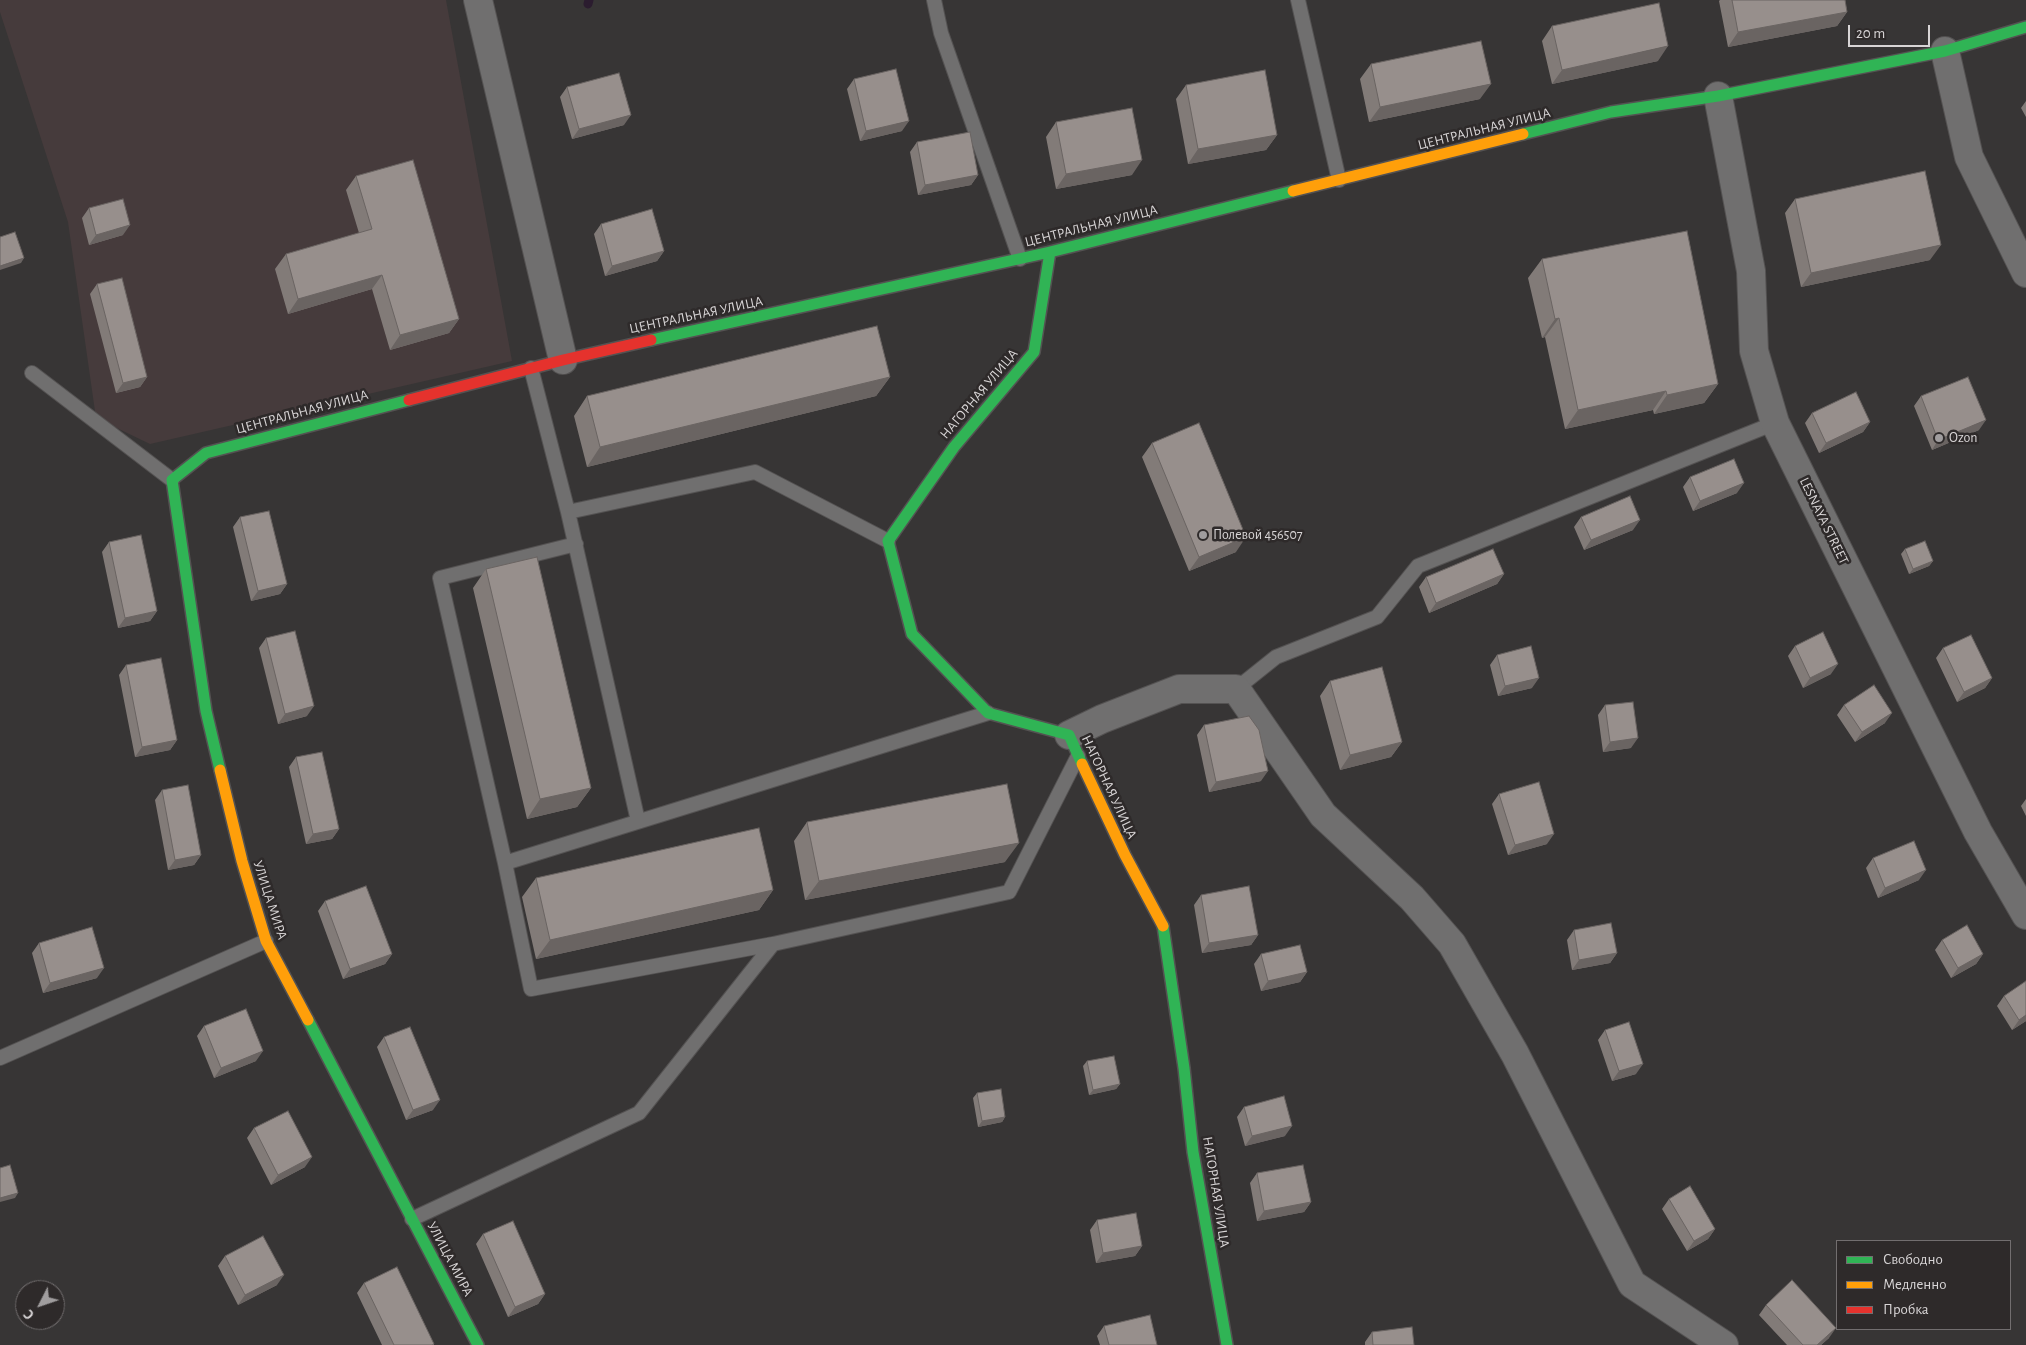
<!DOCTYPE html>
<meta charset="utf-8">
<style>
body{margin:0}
#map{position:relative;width:2026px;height:1345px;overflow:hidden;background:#373535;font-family:"Alegreya Sans",sans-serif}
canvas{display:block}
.legend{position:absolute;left:1836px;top:1240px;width:175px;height:90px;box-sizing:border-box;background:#2e2a2a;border:1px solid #726e6f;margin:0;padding:6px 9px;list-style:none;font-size:15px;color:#d8d5d6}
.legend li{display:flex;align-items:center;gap:10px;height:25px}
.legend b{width:25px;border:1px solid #726e6f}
.north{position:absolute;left:15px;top:1280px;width:50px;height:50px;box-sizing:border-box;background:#2e2a2a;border:1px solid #726e6f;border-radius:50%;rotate:229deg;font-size:14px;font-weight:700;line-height:20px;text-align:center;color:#d8d5d6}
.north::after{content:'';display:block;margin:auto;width:18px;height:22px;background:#a09d9e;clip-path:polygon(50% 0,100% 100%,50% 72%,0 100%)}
.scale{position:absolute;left:1848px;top:25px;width:82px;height:22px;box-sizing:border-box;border:2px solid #d8d5d6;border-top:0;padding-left:6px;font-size:15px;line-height:18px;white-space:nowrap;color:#d8d5d6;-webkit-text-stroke:4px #2e2a2a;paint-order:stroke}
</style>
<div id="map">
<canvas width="2026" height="1345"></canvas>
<ul class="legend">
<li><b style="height:6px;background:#30b455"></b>Свободно</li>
<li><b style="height:6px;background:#ff9f0a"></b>Медленно</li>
<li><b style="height:6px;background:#e5322d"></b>Пробка</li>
</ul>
<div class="north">С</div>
<div class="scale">20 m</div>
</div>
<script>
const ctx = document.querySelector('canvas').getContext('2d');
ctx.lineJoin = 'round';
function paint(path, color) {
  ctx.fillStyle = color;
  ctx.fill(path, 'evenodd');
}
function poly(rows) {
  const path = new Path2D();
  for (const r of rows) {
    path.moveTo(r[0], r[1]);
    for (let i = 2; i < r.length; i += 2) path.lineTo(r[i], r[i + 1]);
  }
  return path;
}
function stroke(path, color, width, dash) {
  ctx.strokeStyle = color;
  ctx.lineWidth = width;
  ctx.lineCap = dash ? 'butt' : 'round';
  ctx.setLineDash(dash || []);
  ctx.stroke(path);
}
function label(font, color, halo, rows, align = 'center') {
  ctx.font = font + ' "Alegreya Sans",sans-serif';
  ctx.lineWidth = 5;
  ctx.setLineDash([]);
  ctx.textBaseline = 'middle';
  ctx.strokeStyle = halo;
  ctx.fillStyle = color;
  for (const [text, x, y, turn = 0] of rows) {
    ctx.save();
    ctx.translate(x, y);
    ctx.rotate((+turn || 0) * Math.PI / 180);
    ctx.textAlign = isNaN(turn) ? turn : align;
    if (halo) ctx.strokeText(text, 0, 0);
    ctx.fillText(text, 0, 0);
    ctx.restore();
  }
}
paint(poly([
 [0,0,446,0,512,361,150,444,96,418,68,222,0,12]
]), '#463b3c');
stroke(poly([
 [588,4,589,0]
]), '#2b1c2f', 9);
const lane = poly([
 [934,0,941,33,1020,259],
 [1298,0,1339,180],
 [531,368,568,512,638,821],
 [32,373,172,480],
 [568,512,755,472,888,541],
 [1236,689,1276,657,1377,617,1418,566,1775,423],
 [988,713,505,863,531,989,773,944,1009,892,1078,756],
 [505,863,440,578,576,544],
 [0,1058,266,941],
 [412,1219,639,1113,773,944]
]);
const street = poly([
 [478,0,563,360],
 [1945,51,1969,157,2026,273],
 [1718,96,1751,271,1754,351,1775,423,1978,832,2026,915],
 [1069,735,1102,719,1179,689,1236,689,1323,815,1412,898,1452,944,1515,1054,1632,1284,1724,1345]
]);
const fast = poly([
 [1523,134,1611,112,1718,96,1945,51,2026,27],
 [1050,252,1034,352,954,447,888,541,912,634,988,713,1069,735,1082,764],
 [651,340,1050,252,1293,191],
 [220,770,206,711,172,480,206,453,409,400],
 [1163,926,1184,1068,1193,1152,1227,1345],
 [308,1020,478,1345]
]);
const slow = poly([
 [1293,191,1523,134],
 [1082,764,1125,855,1163,926],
 [220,770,242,861,266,941,308,1020]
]);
const jam = poly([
 [409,400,563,360,651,340]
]);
stroke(lane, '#545252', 16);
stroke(street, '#545252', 30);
stroke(fast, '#545252', 14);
stroke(slow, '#545252', 14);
stroke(jam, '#545252', 14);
stroke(lane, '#706f6f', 14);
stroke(street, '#706f6f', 28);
stroke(fast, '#30b455', 11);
stroke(slow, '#ff9f0a', 11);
stroke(jam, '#e5322d', 11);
paint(poly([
 [1720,0,1845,0,1847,12,1837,26,1728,47,1719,1],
 [1552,26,1658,61,1552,84,1542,41],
 [1371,64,1480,99,1369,122,1360,79],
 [854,79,902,131,860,141,847,89],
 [1186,85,1277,135,1266,150,1188,164,1176,99],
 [567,87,624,125,572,139,560,97],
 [2026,101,2026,117,2021,108],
 [1056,122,1132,175,1056,189,1046,137],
 [917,142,978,175,971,185,918,195,910,152],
 [356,176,459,319,449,333,390,350,372,289,288,314,275,269,286,254,359,233,346,190],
 [1795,199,1930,260,1801,287,1785,213],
 [89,208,123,235,89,245,82,218],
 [601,224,664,251,657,261,605,276,594,234],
 [1542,259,1718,384,1704,403,1654,414,1653,410,1565,429,1545,337,1542,338,1528,278],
 [97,284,147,377,140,387,116,393,90,294],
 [890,377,876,396,587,467,574,416,587,396],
 [1921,396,1979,430,1932,450,1914,406],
 [1812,413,1870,422,1863,432,1819,453,1805,423],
 [1152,443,1236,552,1189,571,1142,457],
 [1690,477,1737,493,1693,511,1683,487],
 [240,517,287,584,280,594,251,601,233,527],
 [1581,517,1633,530,1584,550,1574,527],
 [109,542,157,611,150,621,118,628,102,552],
 [1905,549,1933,561,1929,566,1909,574,1901,554],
 [486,569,591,788,577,807,527,819,473,588],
 [1504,574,1497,584,1429,613,1419,587,1426,577],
 [266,638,307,716,278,724,259,648],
 [1795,646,1831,674,1803,688,1788,656],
 [1943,648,1992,678,1985,688,1957,702,1936,658],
 [1497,655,1532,688,1498,696,1490,665],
 [126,665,177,740,170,750,135,757,119,675],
 [1330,681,1402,742,1391,757,1340,770,1320,696],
 [1605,705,1631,748,1603,752,1598,715],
 [1844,705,1885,723,1855,742,1837,715],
 [1204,725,1261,781,1209,792,1197,735],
 [296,757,339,829,332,839,306,844,289,767],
 [162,790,201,855,194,865,168,870,155,800],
 [1499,794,1547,844,1508,855,1492,804],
 [2026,799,2026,816,2021,806],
 [807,822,1005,862,805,900,794,841],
 [1873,858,1919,880,1878,898,1866,868],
 [536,878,773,890,759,910,536,959,522,897],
 [1201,895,1258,935,1251,945,1202,953,1194,905],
 [325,901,392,954,385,964,343,979,318,911],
 [1574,930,1617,953,1610,963,1572,970,1567,940],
 [1942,940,1983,954,1976,964,1951,978,1935,950],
 [39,943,97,978,43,993,32,953],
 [1261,954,1307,972,1300,982,1261,991,1254,964],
 [2004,996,2026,1021,2012,1030,1997,1006],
 [204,1026,256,1061,214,1078,197,1036],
 [1605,1030,1636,1074,1612,1081,1598,1040],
 [384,1037,433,1110,406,1120,377,1047],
 [1087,1061,1120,1084,1116,1089,1089,1095,1083,1066],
 [977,1093,1005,1117,1002,1122,978,1127,973,1098],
 [1244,1107,1285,1136,1245,1146,1237,1117],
 [254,1128,305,1167,271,1185,247,1138],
 [1257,1173,1311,1202,1304,1212,1257,1221,1250,1183],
 [1669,1199,1715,1229,1708,1239,1687,1251,1662,1209],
 [1097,1220,1142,1246,1135,1256,1096,1263,1090,1230],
 [483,1234,545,1294,538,1304,508,1317,476,1244],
 [225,1256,277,1285,238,1305,218,1266],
 [364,1283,434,1344,434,1345,382,1345,357,1293],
 [1766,1305,1829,1338,1821,1345,1787,1345,1759,1315],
 [1104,1326,1157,1345,1100,1345,1097,1336],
 [1372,1332,1414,1345,1365,1345,1365,1342]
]), '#827b78');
paint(poly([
 [1847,12,1837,26,1728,47,1738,32],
 [1668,46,1658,61,1552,84,1562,70],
 [1491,84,1480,99,1369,122,1380,107],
 [631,115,624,125,572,139,579,129],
 [909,121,902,131,860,141,866,131],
 [1277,135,1266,150,1188,164,1198,149],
 [1142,160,1132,175,1056,189,1066,174],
 [978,175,971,185,918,195,925,185],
 [130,225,123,235,89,245,96,235],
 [1941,245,1930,260,1801,287,1811,273],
 [664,251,657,261,605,276,612,266],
 [24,258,21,263,0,270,0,266],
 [382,275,372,289,288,314,298,299],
 [1559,318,1545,337,1542,338,1555,319],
 [459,319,449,333,390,350,400,335],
 [147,377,140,387,116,393,123,383],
 [890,377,876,396,587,467,600,447],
 [1718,384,1704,403,1654,414,1667,395],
 [1666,391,1653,410,1565,429,1578,410],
 [1986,420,1979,430,1932,450,1938,440],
 [1870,422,1863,432,1819,453,1826,443],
 [1744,483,1737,493,1693,511,1700,501],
 [1640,520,1633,530,1584,550,1591,540],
 [1246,537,1236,552,1189,571,1199,557],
 [1933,561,1929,566,1909,574,1913,569],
 [1504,574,1497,584,1429,613,1436,603],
 [287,584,280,594,251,601,258,591],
 [157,611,150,621,118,628,125,618],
 [1838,664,1831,674,1803,688,1810,678],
 [1539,678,1532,688,1498,696,1505,686],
 [1992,678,1985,688,1957,702,1964,692],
 [314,706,307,716,278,724,285,714],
 [1892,713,1885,723,1855,742,1862,732],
 [1638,738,1631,748,1603,752,1610,742],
 [177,740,170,750,135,757,142,747],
 [1402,742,1391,757,1340,770,1350,755],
 [1268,771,1261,781,1209,792,1216,782],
 [591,788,577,807,527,819,540,799],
 [339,829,332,839,306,844,313,834],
 [1554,834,1547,844,1508,855,1515,845],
 [1019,843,1005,862,805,900,819,881],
 [201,855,194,865,168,870,175,860],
 [1926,870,1919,880,1878,898,1885,888],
 [773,890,759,910,536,959,550,940],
 [1258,935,1251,945,1202,953,1209,943],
 [1617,953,1610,963,1572,970,1579,960],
 [392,954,385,964,343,979,350,969],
 [1983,954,1976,964,1951,978,1958,968],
 [104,968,97,978,43,993,50,983],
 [1307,972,1300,982,1261,991,1268,981],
 [2026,1015,2026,1021,2012,1030,2019,1020],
 [263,1051,256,1061,214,1078,221,1068],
 [1643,1064,1636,1074,1612,1081,1619,1071],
 [1120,1084,1116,1089,1089,1095,1093,1090],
 [440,1100,433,1110,406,1120,413,1110],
 [1005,1117,1002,1122,978,1127,982,1121],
 [1292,1126,1285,1136,1245,1146,1252,1136],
 [312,1157,305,1167,271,1185,278,1175],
 [18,1193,15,1198,0,1202,0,1198],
 [1311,1202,1304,1212,1257,1221,1264,1211],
 [1715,1229,1708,1239,1687,1251,1694,1241],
 [1142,1246,1135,1256,1096,1263,1103,1253],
 [284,1275,277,1285,238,1305,245,1295],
 [545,1294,538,1304,508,1317,515,1307],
 [1836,1328,1829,1338,1821,1345,1817,1345]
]), '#6a6462');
const building = poly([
 [1732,0,1845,0,1847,12,1738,32,1732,0],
 [1659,3,1668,46,1562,70,1552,26,1659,3],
 [1481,41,1491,84,1380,107,1371,64,1481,41],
 [896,69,909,121,866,131,854,79,896,69],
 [1265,70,1277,135,1198,149,1186,85,1265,70],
 [619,73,631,115,579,129,567,87,619,73],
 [1132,108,1142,160,1066,174,1056,122,1132,108],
 [970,132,978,175,925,185,917,142,970,132],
 [413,160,459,319,400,335,382,275,298,299,286,254,372,229,356,176,413,160],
 [1925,171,1941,245,1811,273,1795,199,1925,171],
 [123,199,130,225,96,235,89,208,123,199],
 [652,209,664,251,612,266,601,224,652,209],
 [1687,231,1718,384,1667,395,1666,391,1578,410,1559,318,1555,319,1542,259,1687,231],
 [15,232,24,258,0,266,0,237,15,232],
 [122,278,147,377,123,383,97,284,122,278],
 [877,326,890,377,600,447,587,396,877,326],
 [1968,377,1986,420,1938,440,1921,396,1968,377],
 [1856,392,1870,422,1826,443,1812,413,1856,392],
 [1199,423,1246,537,1199,557,1152,443,1199,423],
 [1734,459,1744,483,1700,501,1690,477,1734,459],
 [1630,496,1640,520,1591,540,1581,517,1630,496],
 [269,511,287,584,258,591,240,517,269,511],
 [141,535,157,611,125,618,109,542,141,535],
 [1925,541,1933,561,1913,569,1905,549,1925,541],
 [1493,549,1504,574,1436,603,1426,577,1493,549],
 [537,557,591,788,540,799,486,569,537,557],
 [295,631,314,706,285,714,266,638,295,631],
 [1823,632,1838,664,1810,678,1795,646,1823,632],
 [1971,635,1992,678,1964,692,1943,648,1971,635],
 [1531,646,1539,678,1505,686,1497,655,1531,646],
 [161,658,177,740,142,747,126,665,161,658],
 [1382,667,1402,742,1350,755,1330,681,1382,667],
 [1874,685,1892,713,1862,732,1844,705,1874,685],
 [1633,702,1638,738,1610,742,1605,705,1633,702],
 [1249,716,1259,730,1268,771,1216,782,1204,725,1249,716],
 [322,752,339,829,313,834,296,757,322,752],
 [1539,782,1554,834,1515,845,1499,794,1539,782],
 [1007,784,1019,843,819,881,807,822,1007,784],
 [188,785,201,855,175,860,162,790,188,785],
 [759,828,773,890,550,940,536,878,759,828],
 [1914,841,1926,870,1885,888,1873,858,1914,841],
 [366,886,392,954,350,969,325,901,366,886],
 [1249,886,1258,935,1209,943,1201,895,1249,886],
 [1611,923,1617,953,1579,960,1574,930,1611,923],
 [1967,925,1983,954,1958,968,1942,940,1967,925],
 [92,927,104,968,50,983,39,943,92,927],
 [1300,945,1307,972,1268,981,1261,954,1300,945],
 [2026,981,2026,1015,2019,1020,2004,996,2026,981],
 [246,1009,263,1051,221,1068,204,1026,246,1009],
 [1629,1022,1643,1064,1619,1071,1605,1030,1629,1022],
 [410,1027,440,1100,413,1110,384,1037,410,1027],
 [1114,1056,1120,1084,1093,1090,1087,1061,1114,1056],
 [1001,1089,1005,1117,982,1121,977,1093,1001,1089],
 [1284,1096,1292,1126,1252,1136,1244,1107,1284,1096],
 [288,1111,312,1157,278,1175,254,1128,288,1111],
 [10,1165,18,1193,0,1198,0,1168,10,1165],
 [1303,1165,1311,1202,1264,1211,1257,1173,1303,1165],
 [1690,1186,1715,1229,1694,1241,1669,1199,1690,1186],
 [1136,1213,1142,1246,1103,1253,1097,1220,1136,1213],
 [513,1221,545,1294,515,1307,483,1234,513,1221],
 [263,1236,284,1275,245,1295,225,1256,263,1236],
 [397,1267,434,1344,432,1345,394,1345,364,1283,397,1267],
 [1792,1280,1836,1328,1817,1345,1803,1345,1766,1305,1792,1280],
 [1150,1315,1157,1345,1109,1345,1104,1326,1150,1315],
 [1412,1327,1414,1345,1373,1345,1372,1332,1412,1327]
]);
paint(building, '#978f8c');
stroke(building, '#6a6462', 1);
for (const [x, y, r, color] of [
 [1939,438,5,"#a09d9e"],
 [1203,535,5,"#a09d9e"]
]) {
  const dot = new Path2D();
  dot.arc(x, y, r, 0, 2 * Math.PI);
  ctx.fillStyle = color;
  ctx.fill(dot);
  stroke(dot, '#2e2a2a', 2);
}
label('14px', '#d8d5d6', '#2e2a2a', [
 ["ЦЕНТРАЛЬНАЯ УЛИЦА",1484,129,-14],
 ["ЦЕНТРАЛЬНАЯ УЛИЦА",1091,226,-14],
 ["ЦЕНТРАЛЬНАЯ УЛИЦА",696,315,-12],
 ["НАГОРНАЯ УЛИЦА",979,394,-50],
 ["ЦЕНТРАЛЬНАЯ УЛИЦА",302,412,-15],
 ["LESNAYA STREET",1824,521,64],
 ["НАГОРНАЯ УЛИЦА",1109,787,65],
 ["УЛИЦА МИРА",270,900,72],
 ["НАГОРНАЯ УЛИЦА",1216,1192,81],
 ["УЛИЦА МИРА",450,1259,62]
]);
label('14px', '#d8d5d6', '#2e2a2a', [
 ["Ozon",1949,438],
 ["Полевой 456507",1213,535]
], 'left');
</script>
